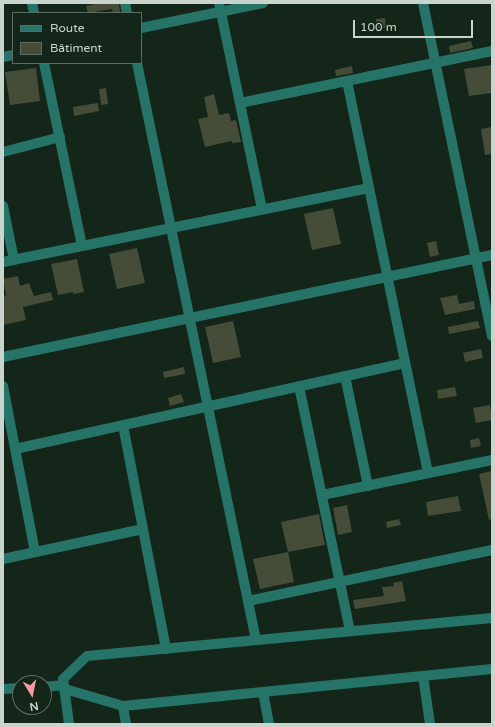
<!DOCTYPE html>
<meta charset="utf-8">
<style>
body{margin:0}
#map{position:relative;width:495px;height:727px;overflow:hidden;background:#132619;font-family:"Varela Round",sans-serif}
canvas{display:block}
.frame{position:absolute;inset:0;border:4px solid #c9d5cc;pointer-events:none}
.legend{position:absolute;left:12px;top:12px;width:130px;height:52px;box-sizing:border-box;background:#132619;border:1px solid #5c6c61;margin:0;padding:5px 7px;list-style:none;font-size:12px;color:#c9d5cc}
.legend li{display:flex;align-items:center;gap:8px;height:20px}
.legend b{width:20px;border:1px solid #5c6c61}
.north{position:absolute;left:12px;top:675px;width:40px;height:40px;box-sizing:border-box;background:#132619;border:1px solid #5c6c61;border-radius:50%;rotate:170deg;font-size:11px;font-weight:700;line-height:16px;text-align:center;color:#c9d5cc}
.north::after{content:'';display:block;margin:auto;width:14px;height:18px;background:#f49aa6;clip-path:polygon(50% 0,100% 100%,50% 72%,0 100%)}
.scale{position:absolute;left:353px;top:20px;width:120px;height:18px;box-sizing:border-box;border:2px solid #c9d5cc;border-top:0;padding-left:5px;font-size:12px;line-height:14px;white-space:nowrap;color:#c9d5cc;-webkit-text-stroke:3px #132619;paint-order:stroke}
</style>
<div id="map">
<canvas width="495" height="727"></canvas>
<div class="frame"></div>
<ul class="legend">
<li><b style="height:5px;background:#267468"></b>Route</li>
<li><b style="height:11px;background:#454c37"></b>Bâtiment</li>
</ul>
<div class="north">N</div>
<div class="scale">100 m</div>
</div>
<script>
const ctx = document.querySelector('canvas').getContext('2d');
ctx.lineJoin = 'round';
function paint(path, color) {
  ctx.fillStyle = color;
  ctx.fill(path, 'evenodd');
}
function poly(rows) {
  const path = new Path2D();
  for (const r of rows) {
    path.moveTo(r[0], r[1]);
    for (let i = 2; i < r.length; i += 2) path.lineTo(r[i], r[i + 1]);
  }
  return path;
}
function stroke(path, color, width, dash) {
  ctx.strokeStyle = color;
  ctx.lineWidth = width;
  ctx.lineCap = dash ? 'butt' : 'round';
  ctx.setLineDash(dash || []);
  ctx.stroke(path);
}
paint(poly([
 [100,3,119,3,120,12,113,13,112,9,88,13,86,6],
 [385,18,386,28,377,29,376,19],
 [471,41,473,48,450,53,449,46],
 [492,65,492,93,469,96,464,69],
 [352,66,353,73,336,76,335,70],
 [36,68,40,101,10,105,5,72],
 [106,88,108,104,101,105,99,89],
 [214,94,219,115,229,113,231,121,236,120,241,142,232,143,232,141,205,147,198,119,208,117,204,97],
 [98,103,99,111,74,116,73,107],
 [492,127,492,154,485,155,481,129],
 [333,208,341,244,312,250,304,214],
 [436,241,439,255,430,257,427,243],
 [137,248,145,283,117,289,109,254],
 [77,259,84,292,73,294,73,292,58,295,51,264],
 [18,276,20,286,29,283,34,296,51,292,53,300,23,307,26,320,3,325,3,296,6,295,3,279],
 [457,295,459,304,474,301,475,309,445,315,440,298],
 [233,321,241,357,213,363,205,327],
 [478,321,480,328,449,334,448,327],
 [481,349,483,358,465,362,463,353],
 [184,367,185,374,164,378,163,372],
 [455,387,457,396,438,399,437,390],
 [181,394,184,402,170,406,168,398],
 [490,405,492,420,476,423,473,408],
 [479,438,481,446,471,448,470,440],
 [492,471,492,519,489,520,479,474],
 [458,496,461,511,428,516,426,502],
 [347,505,352,532,338,535,333,508],
 [319,514,325,545,288,552,281,522],
 [399,519,401,525,387,528,386,522],
 [288,552,294,582,260,589,253,559],
 [402,581,406,601,355,609,353,600,384,596,382,587,394,586,393,583]
]), '#454c37');
stroke(poly([
 [32,3,34,13],
 [125,3,127,13],
 [219,3,262,209],
 [423,3,492,336],
 [141,28,263,3],
 [3,57,13,55],
 [44,63,82,246],
 [137,63,256,640],
 [347,81,428,473],
 [240,103,492,51],
 [3,152,60,137],
 [3,206,14,260],
 [3,262,369,188],
 [3,357,492,255],
 [345,376,368,486],
 [3,386,35,552],
 [299,386,350,631],
 [123,425,166,649],
 [15,449,405,363],
 [322,495,492,460],
 [3,559,143,529],
 [248,601,492,550],
 [423,676,430,724],
 [44,687,64,685],
 [3,689,20,688],
 [65,689,123,706,492,669],
 [263,692,269,724],
 [123,706,126,724],
 [69,724,63,679,87,656,492,618]
]), '#267468', 10);
</script>
